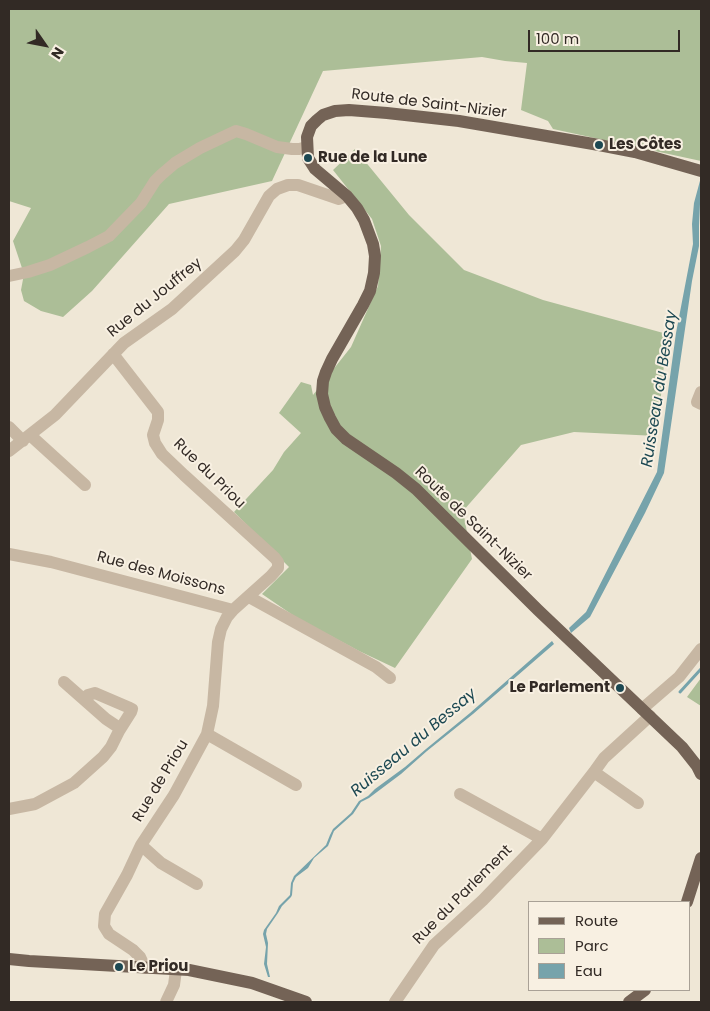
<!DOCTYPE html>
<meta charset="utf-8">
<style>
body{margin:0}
#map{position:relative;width:710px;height:1011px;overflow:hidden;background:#efe7d6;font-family:Poppins,sans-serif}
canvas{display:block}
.frame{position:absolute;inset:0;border:10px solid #322a25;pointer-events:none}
.legend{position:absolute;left:528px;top:901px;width:162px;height:90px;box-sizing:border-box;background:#f8f0e2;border:1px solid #a9a196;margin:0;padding:6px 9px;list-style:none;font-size:15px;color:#322a25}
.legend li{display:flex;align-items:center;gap:10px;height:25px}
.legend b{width:25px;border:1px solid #a9a196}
.north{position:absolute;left:20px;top:20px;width:50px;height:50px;-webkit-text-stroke:4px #f8f0e2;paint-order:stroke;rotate:123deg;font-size:14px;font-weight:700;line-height:20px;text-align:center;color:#322a25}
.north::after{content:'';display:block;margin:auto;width:18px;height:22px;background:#322a25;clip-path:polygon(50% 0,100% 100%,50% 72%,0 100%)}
.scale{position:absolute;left:528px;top:30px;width:152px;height:22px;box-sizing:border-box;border:2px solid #322a25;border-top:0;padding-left:6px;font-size:15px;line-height:18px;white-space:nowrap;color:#322a25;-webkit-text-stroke:4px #f8f0e2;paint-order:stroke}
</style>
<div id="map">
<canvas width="710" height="1011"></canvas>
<div class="frame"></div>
<ul class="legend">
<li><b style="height:6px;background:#746356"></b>Route</li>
<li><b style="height:14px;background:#acbe97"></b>Parc</li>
<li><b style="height:14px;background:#76a3ab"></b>Eau</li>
</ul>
<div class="north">N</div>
<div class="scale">100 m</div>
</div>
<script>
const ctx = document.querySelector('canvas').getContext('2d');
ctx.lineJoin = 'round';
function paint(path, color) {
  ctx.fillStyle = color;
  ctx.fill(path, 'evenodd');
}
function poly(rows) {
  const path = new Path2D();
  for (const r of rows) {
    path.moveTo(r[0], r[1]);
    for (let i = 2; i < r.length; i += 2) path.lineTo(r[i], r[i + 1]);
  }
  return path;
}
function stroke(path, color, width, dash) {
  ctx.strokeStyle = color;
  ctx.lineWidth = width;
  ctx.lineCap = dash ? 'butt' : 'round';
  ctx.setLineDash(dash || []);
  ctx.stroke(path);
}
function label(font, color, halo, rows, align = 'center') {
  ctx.font = font + ' Poppins,sans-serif';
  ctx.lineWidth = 4;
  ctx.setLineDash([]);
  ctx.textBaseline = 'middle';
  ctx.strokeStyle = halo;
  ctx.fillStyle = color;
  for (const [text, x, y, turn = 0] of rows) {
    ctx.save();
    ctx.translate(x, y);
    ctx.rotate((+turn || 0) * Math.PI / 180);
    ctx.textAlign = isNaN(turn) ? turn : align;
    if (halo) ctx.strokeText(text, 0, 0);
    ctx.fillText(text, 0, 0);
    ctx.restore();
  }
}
paint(poly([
 [9,9,701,9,701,161,553,129,548,121,521,110,527,63,505,61,482,57,323,71,272,181,169,204,92,291,63,317,41,311,24,301,21,290,24,274,13,241,31,208,9,201],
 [355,149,409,215,464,270,543,300,667,334,657,436,574,432,521,445,463,511,472,559,395,668,359,651,297,618,262,594,289,567,234,512,273,470,284,452,301,433,279,413,301,382,311,385,313,395,351,347,378,286,381,246,372,219,333,170],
 [701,678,701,706,687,697]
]), '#acbe97');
paint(poly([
 [701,177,701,199,700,204,699,226,699,246,692,281,664,473,645,513,590,617,571,633,569,628,586,612,657,472,676,333,693,244,692,224,694,203],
 [552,641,554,644,473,714,427,751,401,774,369,798,361,802,353,814,334,831,328,846,314,858,308,868,296,877,293,883,292,895,291,897,282,906,278,913,267,929,266,934,268,943,267,964,270,977,268,977,264,964,266,947,263,934,264,930,276,913,279,906,290,895,291,883,294,876,326,845,330,835,333,829,351,813,359,801,368,796,375,789,405,767,426,749,470,713]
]), '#76a3ab');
stroke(poly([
 [680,692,701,669]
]), '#76a3ab', 3);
stroke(poly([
 [9,276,28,272,50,265,88,247,109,236,141,203,155,181,161,175,175,163,200,148,236,131,246,134,277,147,292,149,299,149,307,147],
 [701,392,697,402,701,404],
 [9,427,23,441],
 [30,435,85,485],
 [9,451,55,415,124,343,172,309,235,251,244,240,269,196,277,189,288,185,298,185,339,199,347,196],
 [9,554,51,562,233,610,271,576,278,568,278,562,275,558,184,475,162,454,155,443,153,435,158,420,158,412,113,354],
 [249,597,376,667,390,678],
 [84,699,88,695,95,693,130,708,132,709,131,712,119,731],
 [642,709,679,677,701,649],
 [207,734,296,785],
 [594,772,638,803],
 [460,794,542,839],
 [9,809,35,804,74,783,103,757,111,747,119,731,118,727,106,719,64,682],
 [141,845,161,863,197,884],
 [145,968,140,957,133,950,109,934,104,926,105,914,127,875,141,845,174,795,207,734,213,706,218,642,221,629,227,617,233,610],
 [166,1002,174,985,176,970],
 [395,1002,434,945,483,900,542,839,594,772,604,758,650,716]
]), '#c7b7a3', 12);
stroke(poly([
 [701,171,635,152,599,145,459,121,387,113,349,110,335,111,323,115,317,120,311,126,307,137,308,158,315,169,347,196,357,208,364,220,373,244,375,256,374,273,370,291,363,305,332,359,326,372,323,381,322,394,325,407,330,418,336,429,346,439,396,473,416,489,538,610,682,747,697,766,701,774],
 [687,902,701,858],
 [9,959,29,961,189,970,252,983,306,1002],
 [629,1002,645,990]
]), '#746356', 12);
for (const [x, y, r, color] of [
 [599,145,5,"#1c4852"],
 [308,158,5,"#1c4852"],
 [620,688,5,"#1c4852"],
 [119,967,5,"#1c4852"]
]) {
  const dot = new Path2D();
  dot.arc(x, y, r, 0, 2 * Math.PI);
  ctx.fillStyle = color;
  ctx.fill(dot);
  stroke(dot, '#f8f0e2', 2);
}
label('15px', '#322a25', '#f8f0e2', [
 ["Route de Saint-Nizier",429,104,7],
 ["Rue du Jouffrey",155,298,-39],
 ["Rue du Priou",209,474,44],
 ["Route de Saint-Nizier",473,524,44],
 ["Rue des Moissons",161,574,15],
 ["Rue de Priou",161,781,-59],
 ["Rue du Parlement",463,895,-45]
]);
label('bold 15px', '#322a25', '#f8f0e2', [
 ["Les Côtes",609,145],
 ["Rue de la Lune",318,158],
 ["Le Parlement",610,688,"right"],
 ["Le Priou",129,967]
], 'left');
label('italic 16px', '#1c4852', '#f8f0e2', [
 ["Ruisseau du Bessay",660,389,-81],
 ["Ruisseau du Bessay",414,743,-40]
]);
</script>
